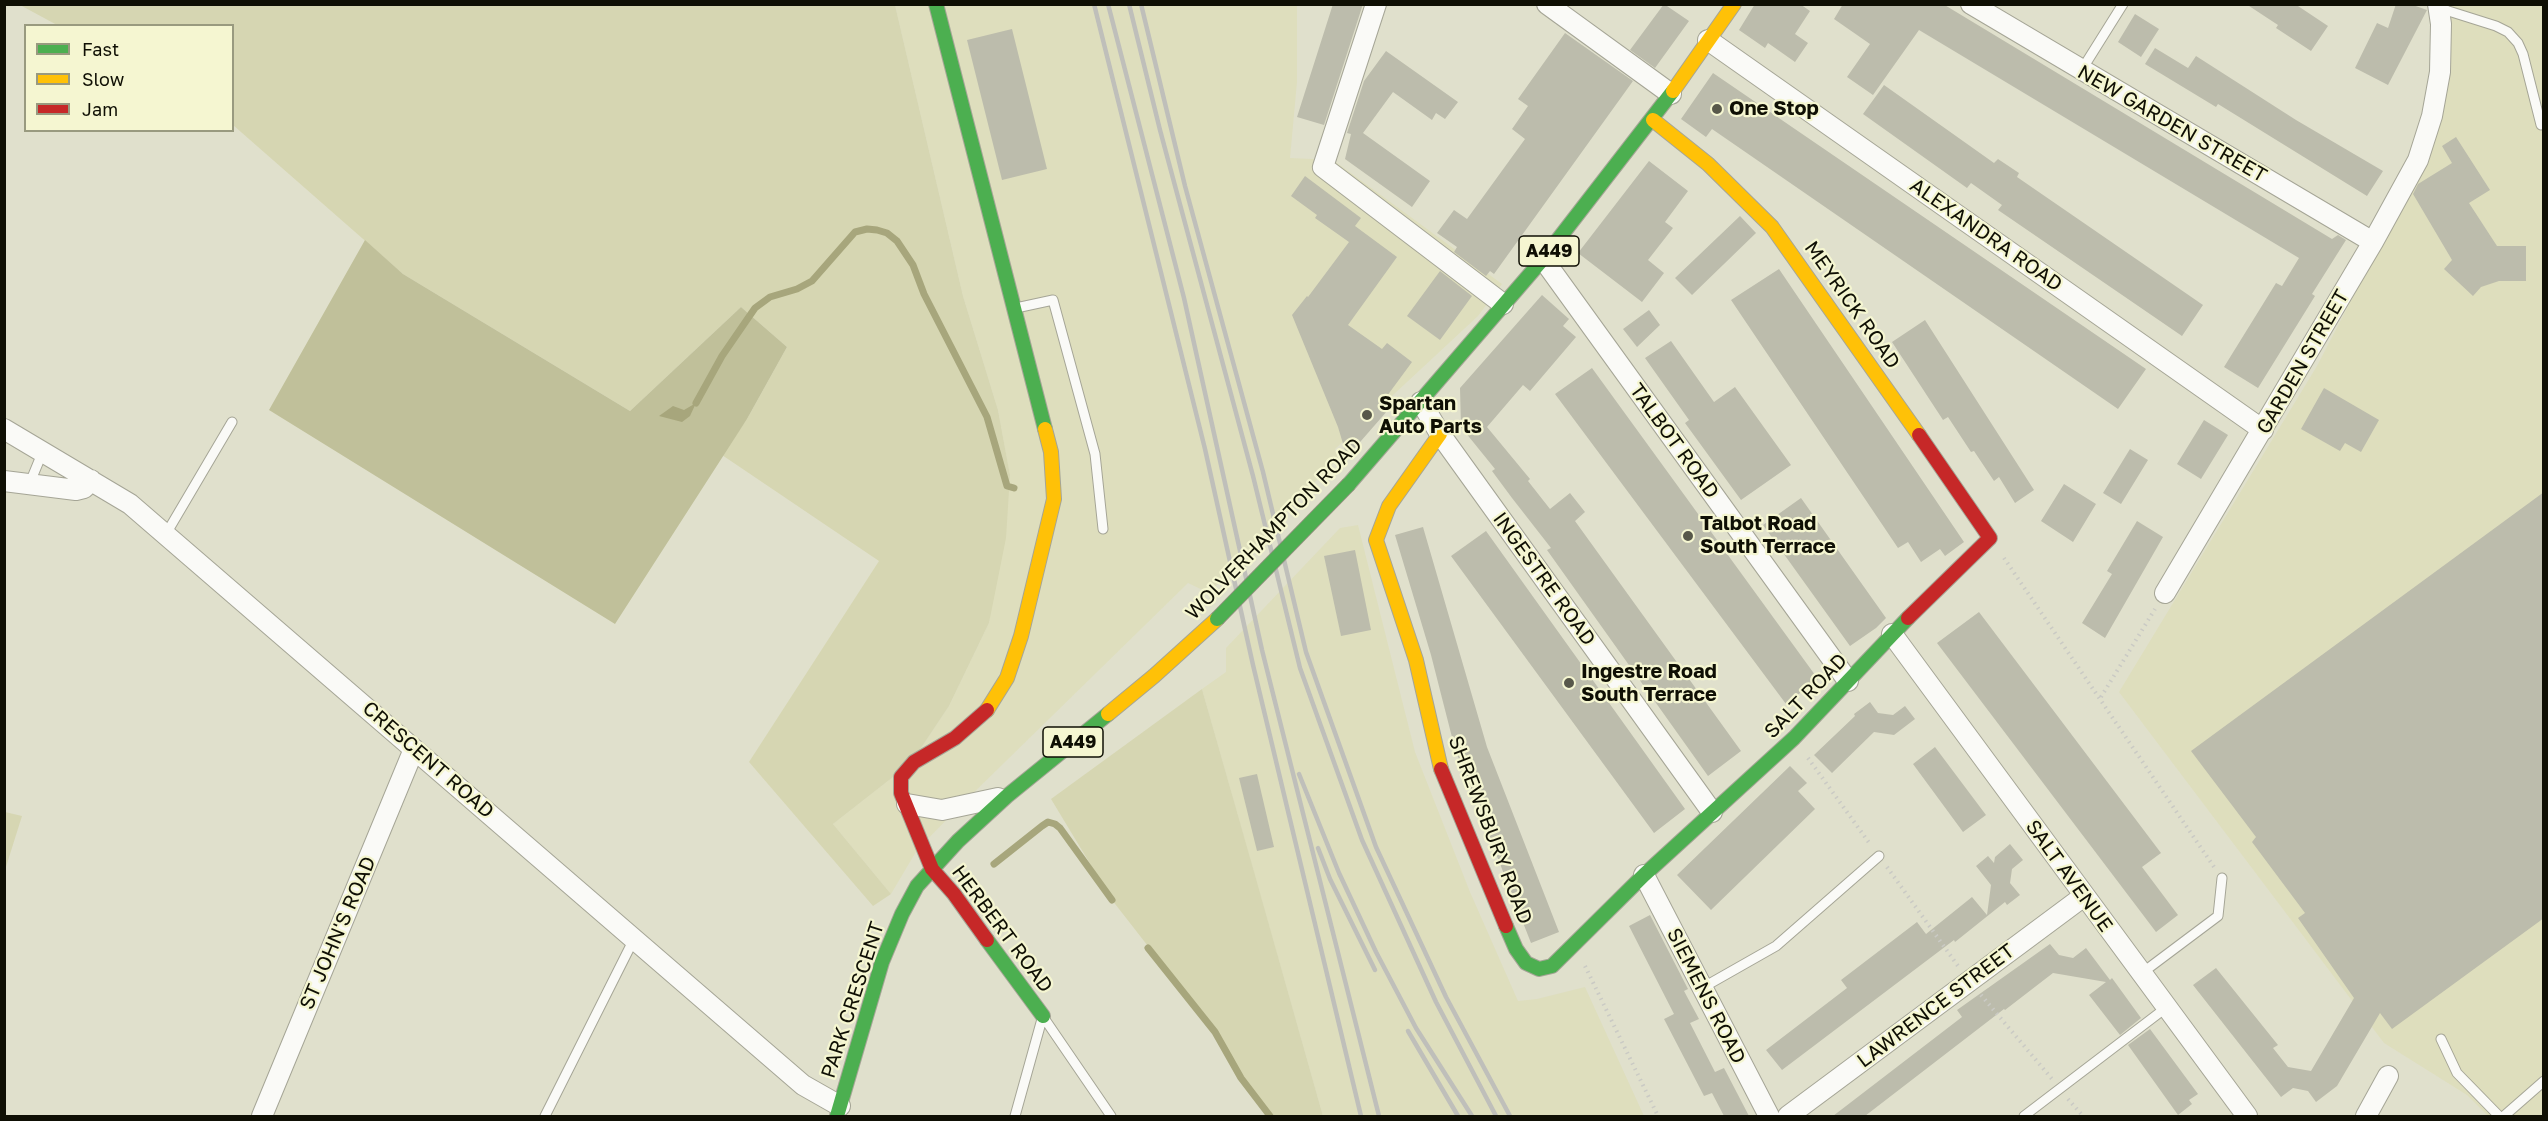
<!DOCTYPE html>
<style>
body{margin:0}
#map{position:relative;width:2548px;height:1121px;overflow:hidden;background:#e0e0cc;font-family:"Golos Text",sans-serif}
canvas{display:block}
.frame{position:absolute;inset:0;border:6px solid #0f0f04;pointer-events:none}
.legend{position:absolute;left:24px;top:24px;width:210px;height:108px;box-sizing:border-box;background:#f5f6d1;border:2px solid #999a7f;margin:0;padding:8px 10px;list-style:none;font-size:18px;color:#0f0f04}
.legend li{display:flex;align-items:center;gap:12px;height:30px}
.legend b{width:30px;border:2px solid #999a7f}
</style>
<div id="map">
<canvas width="2548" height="1121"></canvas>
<div class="frame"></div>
<ul class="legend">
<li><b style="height:8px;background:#4caf50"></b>Fast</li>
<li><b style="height:8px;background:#ffc107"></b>Slow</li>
<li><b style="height:8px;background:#c62828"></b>Jam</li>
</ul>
</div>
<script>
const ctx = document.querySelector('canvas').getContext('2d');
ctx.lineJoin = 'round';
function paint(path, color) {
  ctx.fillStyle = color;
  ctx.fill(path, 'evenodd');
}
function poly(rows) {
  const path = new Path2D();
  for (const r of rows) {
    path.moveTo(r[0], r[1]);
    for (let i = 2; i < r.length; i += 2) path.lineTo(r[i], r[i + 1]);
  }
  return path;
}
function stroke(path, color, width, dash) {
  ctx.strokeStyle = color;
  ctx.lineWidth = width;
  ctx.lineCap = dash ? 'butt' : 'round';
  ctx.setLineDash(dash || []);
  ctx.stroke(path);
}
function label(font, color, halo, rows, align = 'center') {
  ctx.font = font + ' "Golos Text",sans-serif';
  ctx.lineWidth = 4.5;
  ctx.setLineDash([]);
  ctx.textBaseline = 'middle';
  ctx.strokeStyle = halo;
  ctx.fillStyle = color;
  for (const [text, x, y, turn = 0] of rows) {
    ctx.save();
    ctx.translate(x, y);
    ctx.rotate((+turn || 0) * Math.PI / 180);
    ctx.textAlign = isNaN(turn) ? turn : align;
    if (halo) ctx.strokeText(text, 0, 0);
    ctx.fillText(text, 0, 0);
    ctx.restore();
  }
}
paint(poly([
 [895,5,1297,5,1297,82,1290,158,1333,160,1502,284,1478,316,1335,449,1338,458,1209,593,1188,583,958,808,917,850,891,894,833,824,911,763,949,706,989,623,1010,476,998,410,963,296],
 [2448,5,2543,5,2543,1116,2488,1116,2467,1095,2384,1043,2119,692,2317,366,2421,166],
 [1358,525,1415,752,1470,892,1518,1001,1537,999,1585,987,1644,1116,1323,1116,1202,689,1226,672,1226,648,1340,528]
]), '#dedebd');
paint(poly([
 [20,5,895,5,963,296,998,410,1010,475,1006,538,989,623,949,706,911,763,833,824,891,894,873,906,749,762,879,561,722,455,747,419,787,347,741,307,630,411,403,274,233,125,232,26,57,25],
 [1202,689,1253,868,1323,1116,1274,1116,1265,1110,1241,1078,1215,1032,1112,900,1051,799],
 [5,812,22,816,5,870,4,812]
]), '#d6d6b2');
paint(poly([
 [365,240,403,274,630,411,741,307,787,347,747,419,615,624,269,410]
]), '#c0c09a');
paint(poly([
 [696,403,690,416,682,422,659,416,673,406,684,410]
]), '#a7a67c');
stroke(poly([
 [696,403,722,356,755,308,770,297,797,289,812,281,855,232,867,229,877,230,887,233,897,241,913,265,924,294,987,417,1007,486,1014,488],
 [994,864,1042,826,1048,822,1055,824,1060,828,1112,900],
 [1148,948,1215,1032,1241,1078,1270,1116]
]), '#a7a67c', 7);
paint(poly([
 [1333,4,1363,4,1324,125,1297,117],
 [1664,4,1689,21,1655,68,1630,50],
 [1755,4,1800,4,1810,11,1795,34,1808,43,1795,62,1768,43,1765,48,1739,30],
 [1843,4,1943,4,2332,239,2338,235,2346,240,2312,294,2315,296,2258,388,2224,367,2276,283,2282,286,2299,258,1919,30,1873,95,1847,77,1870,44,1834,19],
 [2246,4,2295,4,2328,26,2311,51,2276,28,2278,25],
 [2396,4,2410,4,2427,10,2388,85,2355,68,2377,23,2388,28],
 [2135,14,2159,29,2141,57,2118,42],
 [1012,29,1047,169,1002,180,967,40],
 [1565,33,1633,81,1494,274,1490,271,1486,276,1454,252,1457,247,1437,233,1454,210,1467,219,1525,139,1512,129,1528,106,1518,99],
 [2155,48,2188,68,2196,56,2296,120,2383,171,2367,196,2218,104,2216,107,2145,64],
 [1386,51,1458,102,1445,119,1436,113,1432,120,1393,92,1363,133,1430,181,1412,207,1345,159,1351,134,1347,133,1364,81],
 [1713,73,2146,369,2118,409,1712,129,1706,137,1681,119],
 [1884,85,1994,163,1998,159,2019,173,2017,177,2203,305,2182,336,1998,210,2002,205,1971,183,1967,188,1863,114],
 [2456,137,2490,190,2469,203,2497,246,2526,246,2526,281,2499,281,2481,287,2473,296,2444,269,2452,260,2413,194,2418,184,2452,163,2442,146],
 [1649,161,1688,191,1665,222,1673,228,1648,260,1664,273,1642,302,1578,253],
 [1305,176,1361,218,1355,226,1397,257,1348,325,1382,349,1387,343,1412,362,1387,396,1395,402,1347,457,1338,427,1292,315,1307,296,1308,297,1349,242,1315,218,1317,215,1291,196],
 [1740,216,1756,233,1692,295,1675,278],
 [1779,269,1964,542,1945,556,1940,549,1921,562,1908,542,1898,548,1731,300],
 [1440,271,1472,296,1440,340,1407,316],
 [1542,295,1569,319,1563,326,1576,337,1530,391,1523,385,1487,427,1530,479,1528,481,1550,509,1570,493,1585,512,1575,521,1741,751,1708,776,1547,550,1551,548,1512,498,1492,471,1495,469,1461,427,1460,388],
 [1649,310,1660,325,1637,347,1623,329],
 [1925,320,2034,490,2015,503,1999,477,1994,481,1974,451,1971,452,1948,417,1943,420,1892,342],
 [1671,341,1714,402,1735,387,1791,465,1741,500,1685,423,1689,420,1645,358],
 [1592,368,1818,679,1786,704,1555,394],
 [2324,388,2379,420,2361,452,2345,443,2340,451,2301,429],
 [2204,420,2228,435,2201,479,2177,464],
 [2130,449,2148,460,2121,504,2103,493],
 [2064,484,2096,504,2073,542,2041,521],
 [2544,492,2544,918,2392,1029,2380,1013,2337,1086,2316,1102,2308,1091,2293,1088,2281,1097,2193,985,2216,968,2278,1045,2273,1048,2288,1067,2311,1071,2354,998,2298,918,2305,913,2252,842,2256,837,2191,751],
 [1801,498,1886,618,1876,628,1850,646,1763,525],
 [2137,521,2163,537,2105,638,2082,623,2112,574,2107,571],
 [1423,527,1487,747,1559,932,1531,943,1455,749,1431,655,1395,535],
 [1486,531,1685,809,1654,833,1451,556],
 [1355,550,1371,630,1341,636,1324,556],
 [1979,612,2161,853,2142,867,2178,915,2156,932,1937,643],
 [1870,702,1878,713,1893,715,1905,706,1915,719,1894,735,1874,732,1832,773,1814,755,1855,716,1854,714],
 [1935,747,1986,815,1963,832,1913,764],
 [1790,766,1807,783,1798,791,1815,809,1711,910,1677,875],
 [1257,774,1274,847,1257,851,1239,778],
 [2010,844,2023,860,2012,869,2010,883,2020,895,2007,905,2005,902,1955,942,1954,940,1782,1070,1766,1050,1847,988,1841,980,1917,922,1926,934,1972,897,1987,915,1991,885,1976,866,1988,856,1994,863,1995,857],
 [1650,915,1688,989,1684,991,1699,1019,1690,1023,1715,1072,1724,1068,1749,1116,1724,1116,1712,1093,1704,1096,1664,1019,1674,1014,1629,926],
 [2050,944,2059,955,2073,958,2086,948,2110,980,2112,978,2141,1018,2120,1035,2089,995,2106,982,2053,973,2005,1010,2004,1009,1865,1116,1833,1116,1962,1017,1957,1010],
 [2150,1029,2198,1094,2189,1100,2192,1104,2178,1115,2128,1045]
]), '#bcbcac');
const lane = poly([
 [2439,8,2496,26,2508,32,2518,43,2523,54,2541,125],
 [2081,71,2123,4],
 [1016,308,1053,300,1095,454,1103,529],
 [29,485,43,451],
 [166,534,232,422],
 [2142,973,2218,916,2222,878],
 [1702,988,1776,946,1879,856],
 [1044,1018,1111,1116],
 [2441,1039,2457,1073,2499,1116],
 [545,1116,634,939],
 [1015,1116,1042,1019],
 [2024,1116,2167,1007],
 [2504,1116,2544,1081]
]);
const street = poly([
 [1376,4,1323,167,1503,304],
 [1547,4,1671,94],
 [1971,4,2373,242],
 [1708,40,2263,430],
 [1543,259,1848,681],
 [1421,402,1440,434,1712,812],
 [4,429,130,504,803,1085,840,1106],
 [4,481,76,490,84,488,91,480],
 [2165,593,2373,242,2418,160,2432,116,2440,72,2441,24,2438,4],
 [1892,634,2247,1116],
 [907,804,942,810,998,798],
 [1644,875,1769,1116],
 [262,1116,414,749],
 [1788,1116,2084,896],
 [2366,1116,2388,1076]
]);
const fast = poly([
 [936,4,1045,429],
 [1349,484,1543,259,1673,91],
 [1506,926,1516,949,1526,963,1539,969,1552,966,1644,875,1794,738,1908,618],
 [987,940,1043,1016],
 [837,1116,882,962,902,914,917,886,958,841,1007,796,1108,714]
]);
const slow = poly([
 [1673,91,1734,4],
 [1653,120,1708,164,1772,227,1919,435],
 [1440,434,1389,506,1376,540,1416,660,1441,769],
 [987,710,1007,678,1021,636,1054,499,1051,452,1045,429],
 [1108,714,1154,676,1217,619]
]);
const jam = poly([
 [1908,618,1990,538,1919,435],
 [987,710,955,738,914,762,901,777,901,793,932,869,954,894,987,940],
 [1441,769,1506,926]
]);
stroke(lane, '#a5a596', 11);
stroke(street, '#a5a596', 22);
stroke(fast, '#a5a596', 16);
stroke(slow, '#a5a596', 16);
stroke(jam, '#a5a596', 16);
stroke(poly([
 [2004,558,2214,867],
 [2101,697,2155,609],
 [1808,758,1870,844],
 [1887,867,1958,966],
 [1585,966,1658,1116],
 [1981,995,2052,1079],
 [2068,1099,2083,1116]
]), '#cacac4', 4, [1.5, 4.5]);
stroke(lane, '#fafaf7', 9);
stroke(street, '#fafaf7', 20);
stroke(fast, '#4caf50', 14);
stroke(slow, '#ffc107', 14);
stroke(jam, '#c62828', 14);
stroke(poly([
 [1094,4,1205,449,1253,665,1361,1116],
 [1108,4,1184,298,1262,650,1379,1116],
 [1129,4,1160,130,1253,476,1300,668,1362,840,1436,1002,1496,1116],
 [1141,4,1185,186,1263,472,1306,652,1376,847,1446,997,1510,1116],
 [1299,774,1339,873,1376,952,1416,1028,1472,1116],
 [1318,848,1330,879,1375,970],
 [1408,1031,1458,1116]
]), '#bfbfba', 4.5);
const fastBridge = poly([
 [1217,619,1349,484]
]);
stroke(fastBridge, '#90907e', 16, []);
stroke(fastBridge, '#4caf50', 14);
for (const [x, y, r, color] of [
 [1717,109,6,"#58584a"],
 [1367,415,6,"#58584a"],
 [1688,536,6,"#58584a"],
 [1569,683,6,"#58584a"]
]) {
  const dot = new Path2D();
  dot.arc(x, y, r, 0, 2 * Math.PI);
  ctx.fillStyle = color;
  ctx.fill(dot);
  stroke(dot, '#f5f6d1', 2);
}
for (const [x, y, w] of [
 [1549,251,60],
 [1073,742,60]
]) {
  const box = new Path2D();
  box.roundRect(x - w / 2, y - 15, w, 30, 4.5);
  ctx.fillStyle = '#f5f6d1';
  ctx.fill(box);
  stroke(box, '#0f0f04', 1.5);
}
label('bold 18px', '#0f0f04', null, [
 ["A449",1549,251],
 ["A449",1073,742]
]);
label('bold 20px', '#0f0f04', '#f5f6d1', [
 ["One Stop",1729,109],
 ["Spartan",1379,404],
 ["Auto Parts",1379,427],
 ["Talbot Road",1700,524],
 ["South Terrace",1700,547],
 ["Ingestre Road",1581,672],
 ["South Terrace",1581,695]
], 'left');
label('20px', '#0f0f04', '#f5f6d1', [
 ["NEW GARDEN STREET",2172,124,30],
 ["ALEXANDRA ROAD",1986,235,35],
 ["MEYRICK ROAD",1852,305,55],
 ["GARDEN STREET",2303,362,-60],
 ["TALBOT ROAD",1674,441,54],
 ["WOLVERHAMPTON ROAD",1274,529,-46],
 ["INGESTRE ROAD",1544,579,54],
 ["SALT ROAD",1806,696,-46],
 ["CRESCENT ROAD",428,760,41],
 ["SHREWSBURY ROAD",1490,830,69],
 ["SALT AVENUE",2069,876,54],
 ["HERBERT ROAD",1002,929,53],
 ["ST JOHN'S ROAD",338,933,-67],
 ["SIEMENS ROAD",1706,996,63],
 ["PARK CRESCENT",853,1000,-72],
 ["LAWRENCE STREET",1936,1006,-37]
]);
</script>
